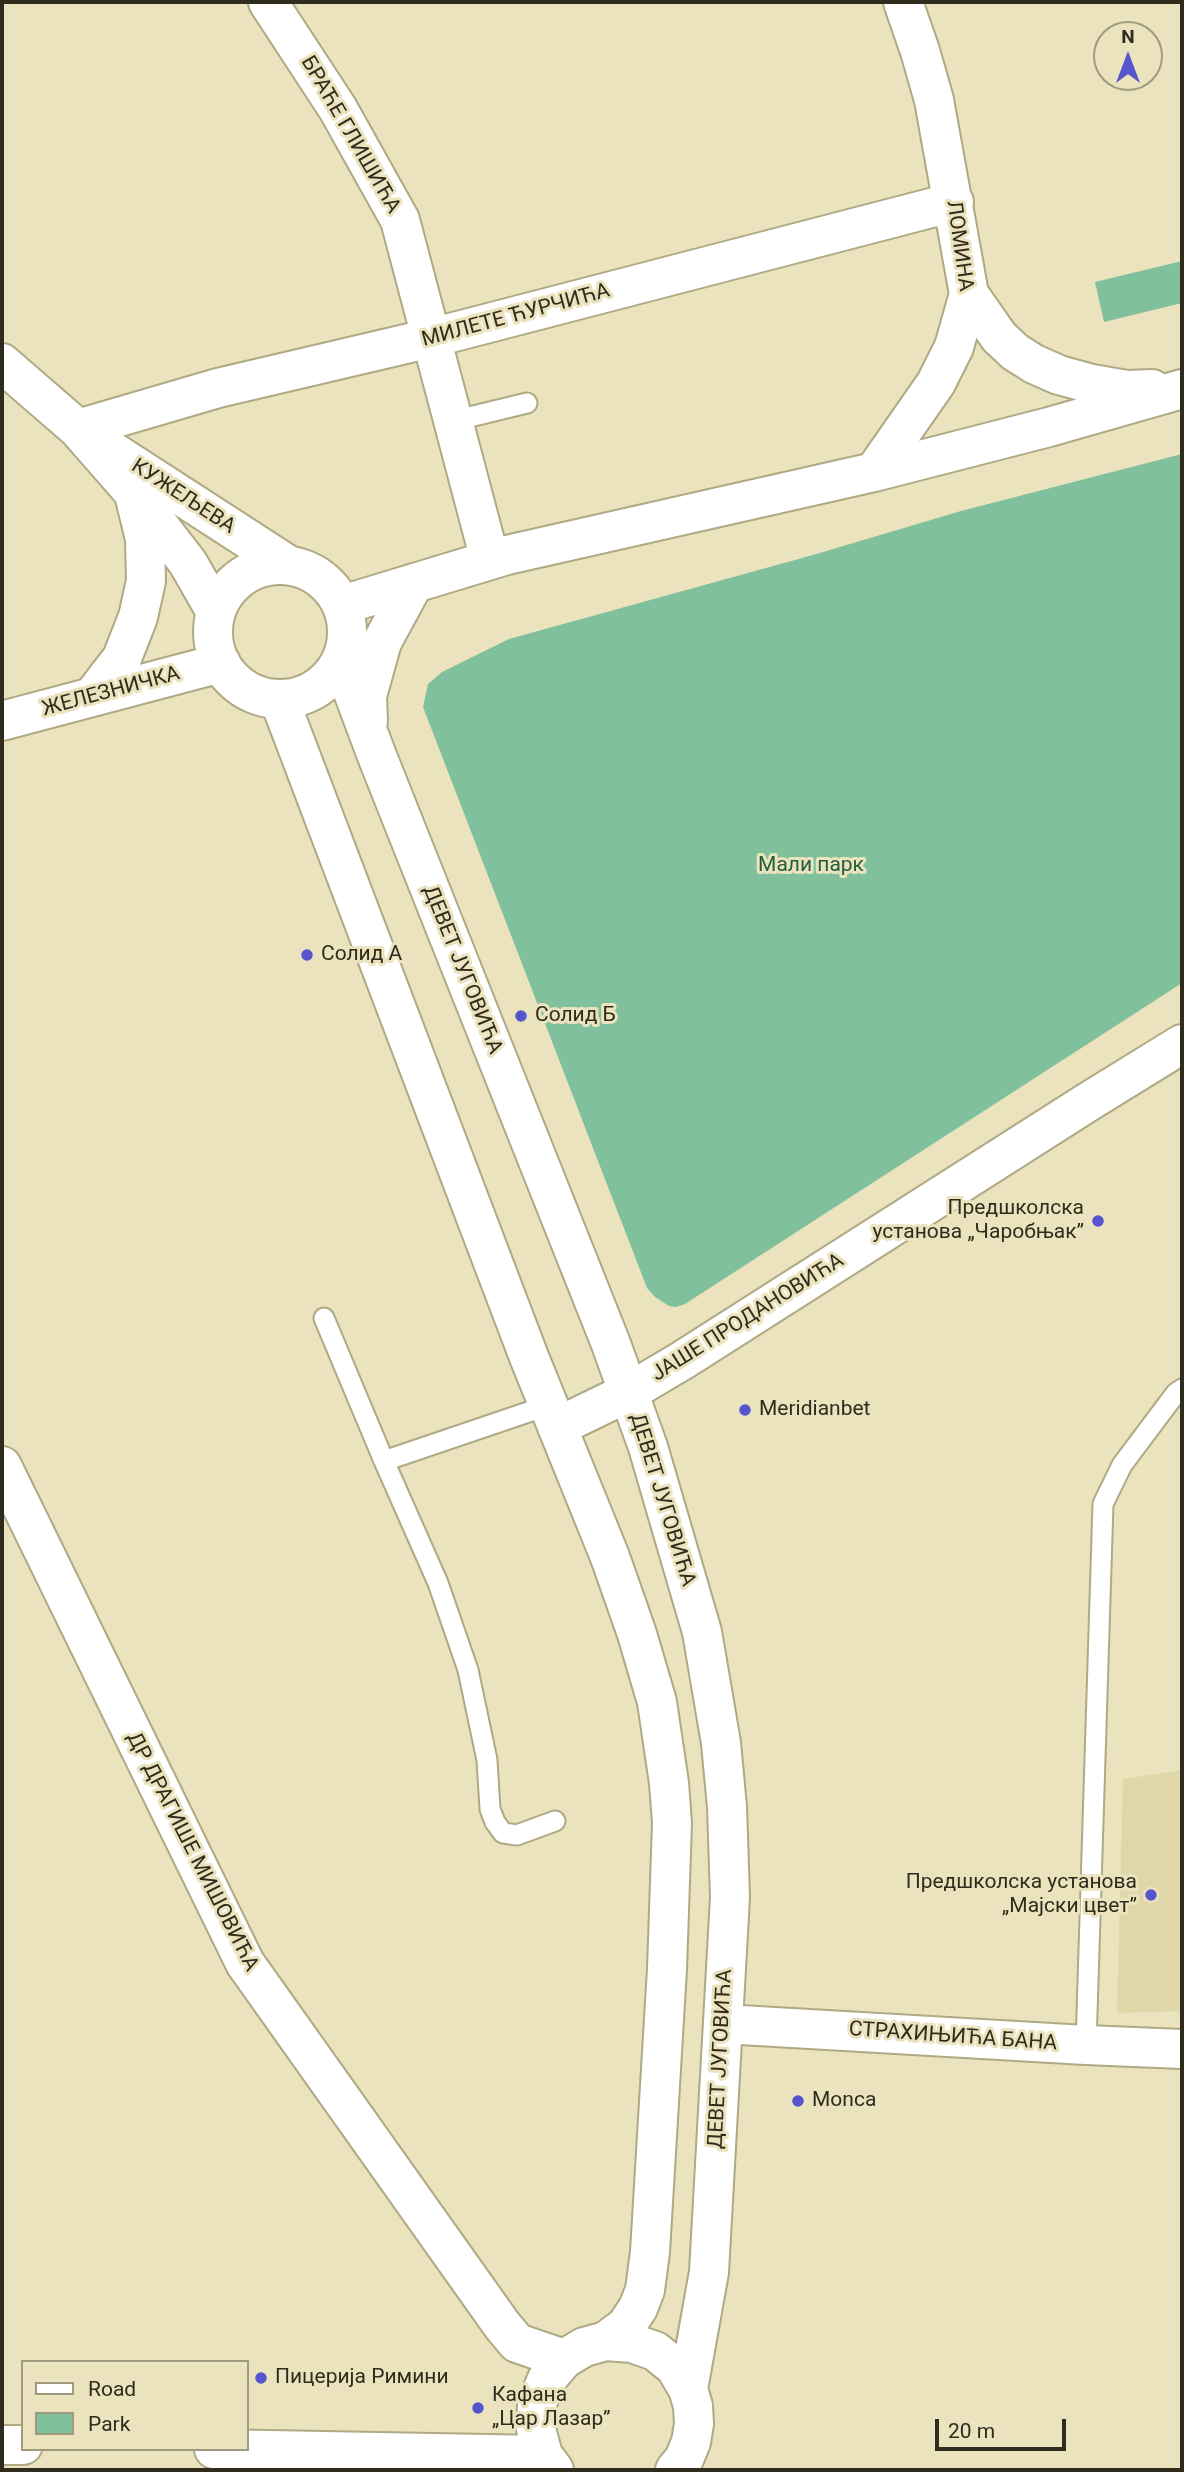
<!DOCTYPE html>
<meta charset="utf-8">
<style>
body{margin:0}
#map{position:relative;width:1184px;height:2472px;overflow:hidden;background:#eae3bd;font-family:Roboto,sans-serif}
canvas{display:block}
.frame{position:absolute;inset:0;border:4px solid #2f2c1e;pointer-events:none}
.legend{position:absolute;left:21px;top:2360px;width:228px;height:91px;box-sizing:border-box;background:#eae3bd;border:2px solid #9f9a7d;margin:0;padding:9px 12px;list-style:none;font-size:21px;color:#2f2c1e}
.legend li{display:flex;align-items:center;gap:14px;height:35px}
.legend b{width:35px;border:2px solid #9f9a7d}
.north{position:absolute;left:1093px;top:21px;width:70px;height:70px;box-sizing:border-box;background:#eae3bd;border:2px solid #9f9a7d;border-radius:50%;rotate:0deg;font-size:19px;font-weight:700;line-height:28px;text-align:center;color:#2f2c1e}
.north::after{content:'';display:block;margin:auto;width:24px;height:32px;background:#5655cd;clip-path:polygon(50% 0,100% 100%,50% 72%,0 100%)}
.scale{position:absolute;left:935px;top:2419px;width:131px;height:32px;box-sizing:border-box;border:4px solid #2f2c1e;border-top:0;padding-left:9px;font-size:21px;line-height:24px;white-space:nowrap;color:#2f2c1e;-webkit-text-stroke:5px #eae3bd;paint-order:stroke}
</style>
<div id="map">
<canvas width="1184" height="2472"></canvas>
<div class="frame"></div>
<ul class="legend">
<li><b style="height:9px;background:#fff"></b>Road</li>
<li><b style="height:19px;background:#80c09c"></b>Park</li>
</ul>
<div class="north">N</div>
<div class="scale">20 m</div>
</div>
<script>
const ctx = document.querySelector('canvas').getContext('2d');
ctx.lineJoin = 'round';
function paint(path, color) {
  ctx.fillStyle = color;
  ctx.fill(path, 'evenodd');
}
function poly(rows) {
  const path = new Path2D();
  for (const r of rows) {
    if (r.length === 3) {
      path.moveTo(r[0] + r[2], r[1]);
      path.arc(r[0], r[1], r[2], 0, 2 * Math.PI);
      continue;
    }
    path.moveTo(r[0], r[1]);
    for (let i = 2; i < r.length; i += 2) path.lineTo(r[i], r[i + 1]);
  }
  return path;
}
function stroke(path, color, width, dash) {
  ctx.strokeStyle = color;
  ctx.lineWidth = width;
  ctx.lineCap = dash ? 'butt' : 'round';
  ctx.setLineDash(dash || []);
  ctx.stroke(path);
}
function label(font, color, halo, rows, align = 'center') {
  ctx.font = font + ' Roboto,sans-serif';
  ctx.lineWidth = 6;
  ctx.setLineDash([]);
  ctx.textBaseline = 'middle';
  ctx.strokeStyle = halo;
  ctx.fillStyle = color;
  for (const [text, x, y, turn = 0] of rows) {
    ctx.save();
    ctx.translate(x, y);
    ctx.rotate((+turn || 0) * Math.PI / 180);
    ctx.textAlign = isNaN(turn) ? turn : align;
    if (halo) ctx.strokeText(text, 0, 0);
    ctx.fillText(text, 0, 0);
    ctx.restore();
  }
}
paint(poly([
 [1182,1770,1182,2011,1117,2013,1123,1779]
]), '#dfd7aa');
paint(poly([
 [1182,261,1182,303,1104,322,1095,282],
 [1182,454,1182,983,685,1304,676,1307,669,1306,655,1297,647,1288,423,707,428,684,442,672,509,639,813,555,961,511]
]), '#80c09c');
const lane = poly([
 [453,421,527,403],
 [324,1318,384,1461],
 [549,1405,384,1461,438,1583,468,1670,487,1760,490,1809,495,1822,503,1833,517,1835,555,1821],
 [1086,2045,1103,1504,1122,1465,1176,1393,1182,1389]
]);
const street = poly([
 [268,2,338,109,400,220,490,560],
 [969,294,999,337,1015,352,1034,364,1059,375,1092,384,1127,390,1152,389],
 [2,363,78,429,134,493,188,563,216,612],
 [78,429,218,388,431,338,954,202],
 [115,453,288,565],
 [874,472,936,383,954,347,969,294,934,100,920,51,903,2],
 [280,632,67],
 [342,605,507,555,874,472,1049,427,1182,389],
 [341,660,377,756,611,1344,648,1447,702,1632,721,1743,727,1807,730,1897,709,2272,688,2389],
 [92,697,122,658,138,617,146,581,145,539,135,498],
 [279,699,529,1357,610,1557,637,1634,657,1702,669,1783,672,1823,667,1969,650,2252,645,2290,638,2308,626,2326,606,2341],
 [2,721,221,663],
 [368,721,367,696,382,642,414,583],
 [557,1427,629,1392,683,1360,1088,1102,1182,1044],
 [2,1466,245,1963,502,2325,517,2343,564,2359],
 [723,2024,1086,2045,1182,2049]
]);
const secondary = poly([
 [2,2445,23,2445],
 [214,2449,543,2455],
 [554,2470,543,2455,536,2429,537,2403,547,2379,564,2359,584,2347,606,2341,632,2343,655,2351,675,2367,688,2389,693,2406,694,2424,691,2442,684,2459,675,2470]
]);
stroke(lane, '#afa984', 23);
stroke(street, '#afa984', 42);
stroke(secondary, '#afa984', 42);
stroke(lane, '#fff', 19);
stroke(street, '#fff', 38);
stroke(secondary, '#fff', 38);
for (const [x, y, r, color] of [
 [307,955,7,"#5655cd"],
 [521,1016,7,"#5655cd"],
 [1098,1221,7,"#5655cd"],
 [745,1410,7,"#5655cd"],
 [1151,1895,7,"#5655cd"],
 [798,2101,7,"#5655cd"],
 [261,2378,7,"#5655cd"],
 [478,2408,7,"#5655cd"]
]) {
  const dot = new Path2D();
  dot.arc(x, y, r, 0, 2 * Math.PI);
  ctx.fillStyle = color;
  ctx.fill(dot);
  stroke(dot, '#eae3bd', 2.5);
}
label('21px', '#2f2c1e', '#eae3bd', [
 ["БРАЋЕ ГЛИШИЋА",350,135,60],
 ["ЛОМИНА",959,246,82],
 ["МИЛЕТЕ ЋУРЧИЋА",516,316,-15],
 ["КУЖЕЉЕВА",183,497,33],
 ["ЖЕЛЕЗНИЧКА",111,692,-15],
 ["ДЕВЕТ ЈУГОВИЋА",462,970,68],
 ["ЈАШЕ ПРОДАНОВИЋА",748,1318,-32],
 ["ДЕВЕТ ЈУГОВИЋА",662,1500,73],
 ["ДР ДРАГИШЕ МИШОВИЋА",192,1852,63],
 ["СТРАХИЊИЋА БАНА",953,2037,4],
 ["ДЕВЕТ ЈУГОВИЋА",721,2059,-87]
]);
label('21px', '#226041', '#eae3bd', [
 ["Мали парк",811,866]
]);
label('21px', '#2f2c1e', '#eae3bd', [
 ["Солид А",321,955],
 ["Солид Б",535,1016],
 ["Предшколска",1084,1209,"right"],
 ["установа „Чаробњак”",1084,1233,"right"],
 ["Meridianbet",759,1410],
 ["Предшколска установа",1137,1883,"right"],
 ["„Мајски цвет”",1137,1907,"right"],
 ["Monca",812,2101],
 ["Пицерија Римини",275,2378],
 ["Кафана",492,2396],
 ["„Цар Лазар”",492,2420]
], 'left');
</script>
